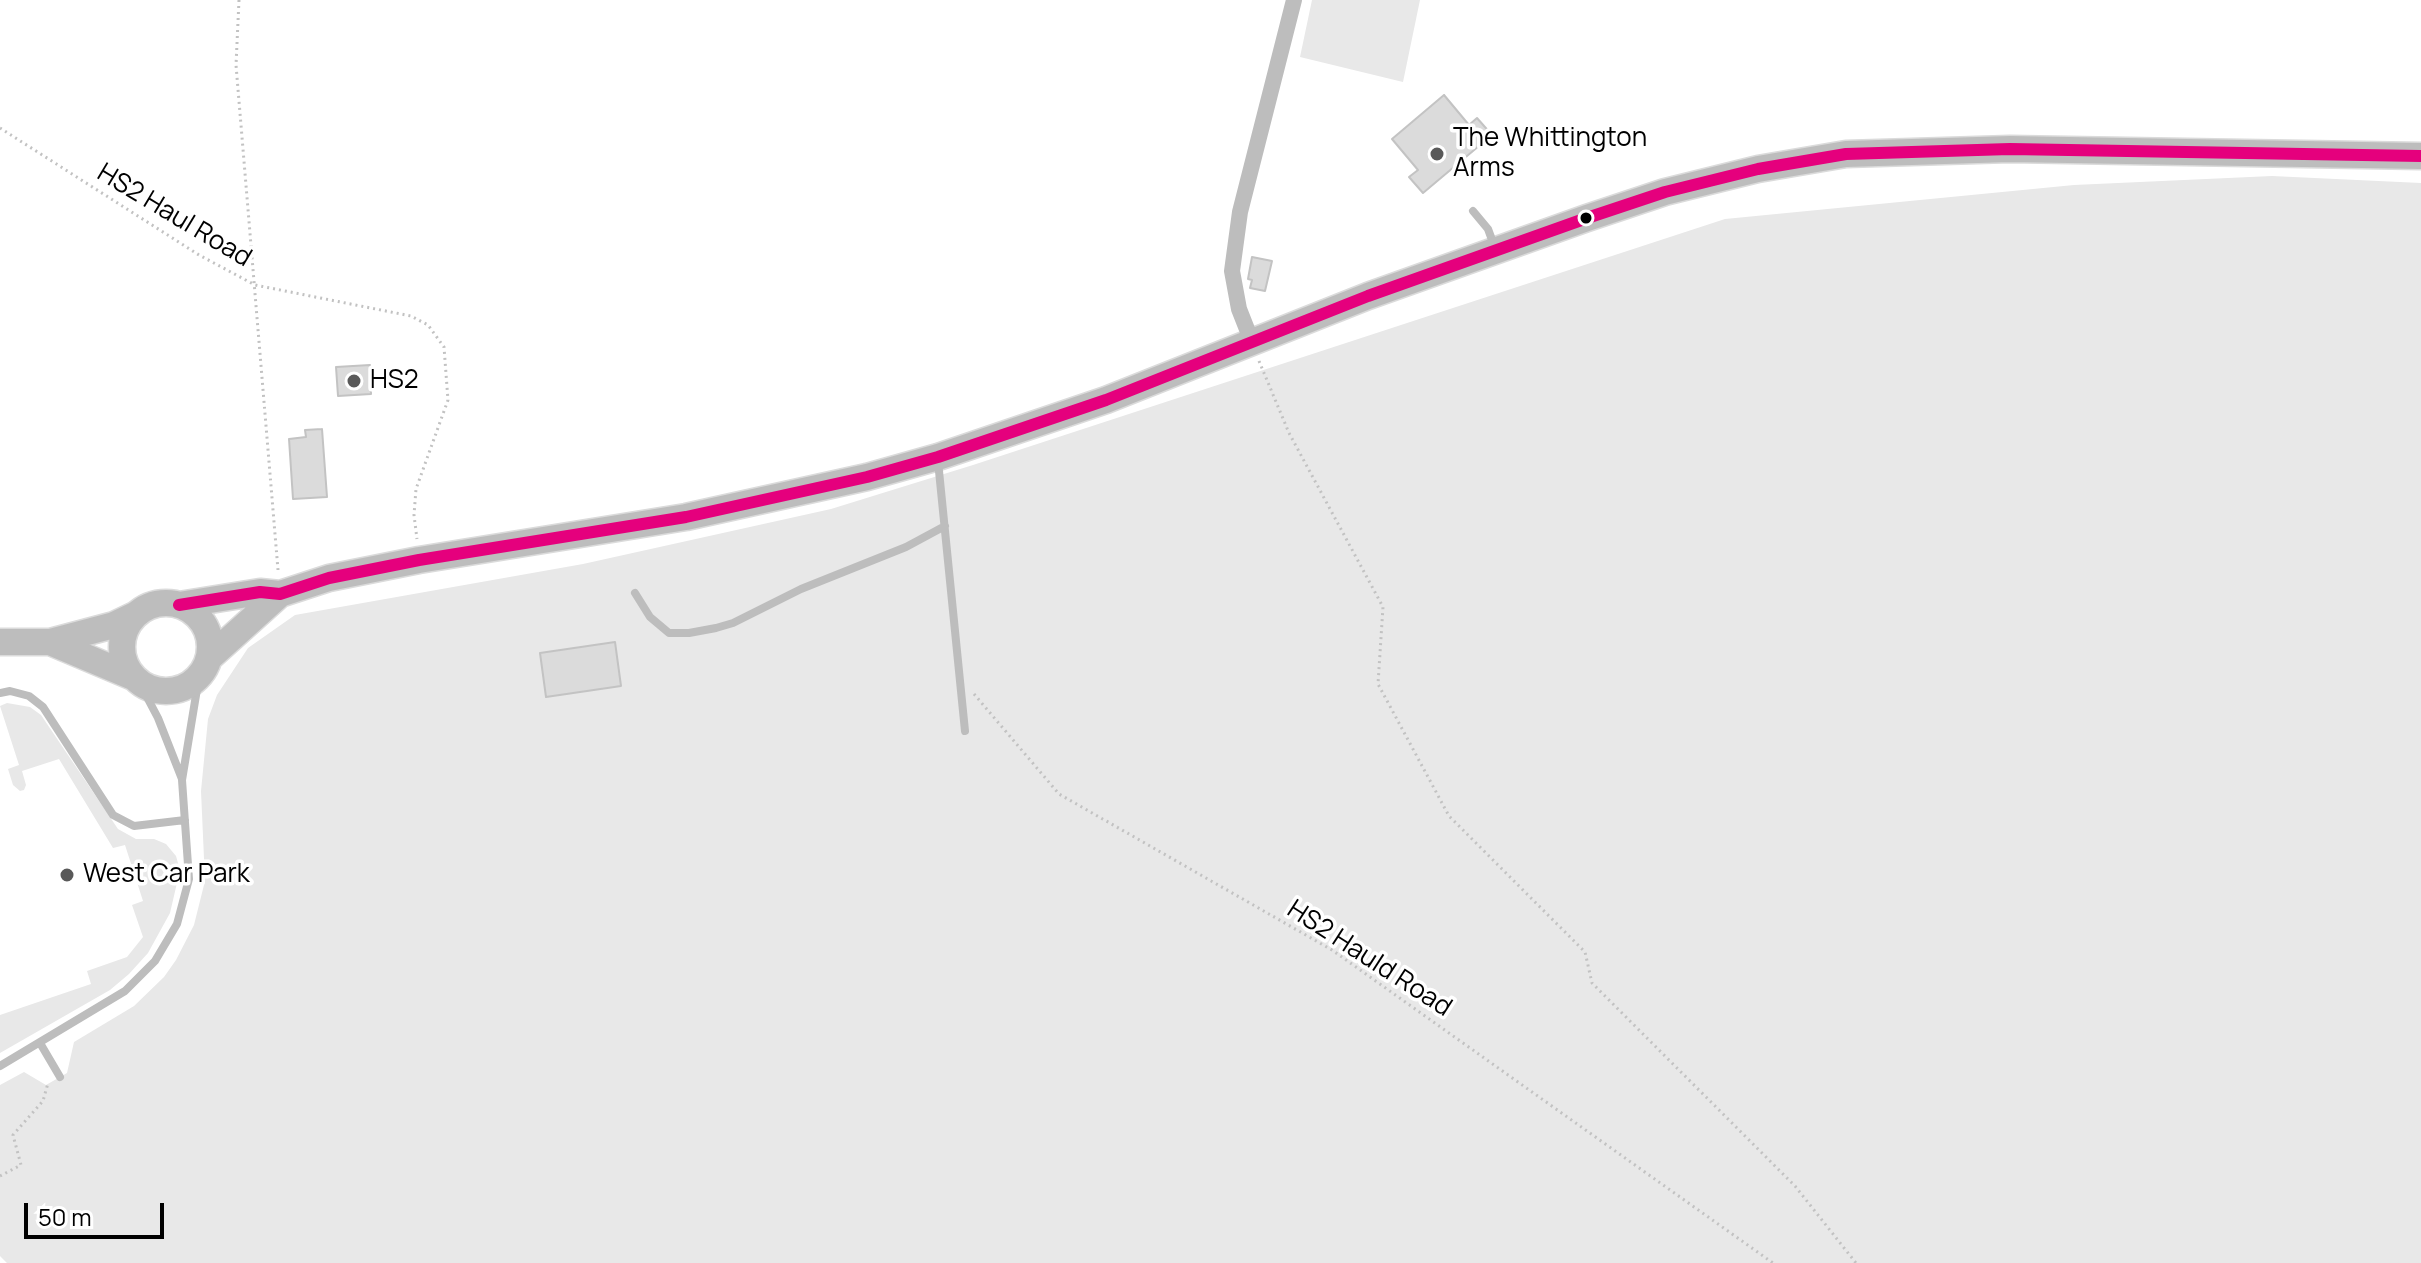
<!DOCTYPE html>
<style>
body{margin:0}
#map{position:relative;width:2421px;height:1263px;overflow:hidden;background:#fff;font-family:Manrope,sans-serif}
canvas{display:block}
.scale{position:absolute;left:24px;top:1203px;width:140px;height:36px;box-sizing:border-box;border:4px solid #000;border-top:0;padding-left:10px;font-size:24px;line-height:28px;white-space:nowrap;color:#000;-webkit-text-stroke:6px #fff;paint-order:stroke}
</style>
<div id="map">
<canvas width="2421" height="1263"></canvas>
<div class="scale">50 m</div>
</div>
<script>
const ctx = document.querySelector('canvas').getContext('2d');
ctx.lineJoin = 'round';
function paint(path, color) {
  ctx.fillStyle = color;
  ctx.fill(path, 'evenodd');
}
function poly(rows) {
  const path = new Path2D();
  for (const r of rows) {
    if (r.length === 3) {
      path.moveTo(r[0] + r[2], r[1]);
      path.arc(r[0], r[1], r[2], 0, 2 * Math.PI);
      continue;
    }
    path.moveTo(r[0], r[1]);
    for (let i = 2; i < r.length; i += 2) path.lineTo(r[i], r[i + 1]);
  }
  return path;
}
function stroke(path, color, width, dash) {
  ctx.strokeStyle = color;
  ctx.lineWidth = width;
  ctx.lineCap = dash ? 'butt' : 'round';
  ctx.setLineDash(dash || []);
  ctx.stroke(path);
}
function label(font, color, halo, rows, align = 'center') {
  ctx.font = font + ' Manrope,sans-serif';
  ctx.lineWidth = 7;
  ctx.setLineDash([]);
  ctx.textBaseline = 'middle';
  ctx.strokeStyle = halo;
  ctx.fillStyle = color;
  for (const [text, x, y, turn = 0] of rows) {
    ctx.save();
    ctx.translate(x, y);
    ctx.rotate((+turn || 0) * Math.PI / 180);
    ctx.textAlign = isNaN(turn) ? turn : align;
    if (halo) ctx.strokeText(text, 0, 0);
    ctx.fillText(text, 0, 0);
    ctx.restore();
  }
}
paint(poly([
 [1312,0,1420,0,1403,82,1300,57],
 [2272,176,2421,183,2421,1263,7,1263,0,1256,0,1085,24,1072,46,1085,67,1073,74,1042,134,1006,164,977,176,960,194,925,205,881,201,791,208,719,217,695,248,648,295,615,583,564,831,509,973,465,1725,219,2074,185],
 [7,703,30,707,41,715,118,829,136,839,154,839,166,844,176,856,180,870,170,913,148,953,129,974,110,990,0,1053,0,1015,91,984,87,971,127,957,143,937,132,905,143,901,125,845,113,848,59,759,22,771,26,785,24,790,20,791,13,785,8,769,19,765,0,706]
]), '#e8e8e8');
const building = poly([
 [1444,95,1469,125,1477,118,1492,135,1423,193,1409,177,1418,170,1392,139,1444,95],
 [1252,257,1272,261,1265,291,1250,288,1252,280,1248,279,1252,257],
 [370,365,371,394,338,396,336,367,370,365],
 [322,429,327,497,293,499,289,439,306,437,305,430,322,429],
 [615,642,621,686,546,697,540,653,615,642]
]);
paint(building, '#dbdbdb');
stroke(building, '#c3c3c3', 2);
const primary = poly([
 [166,647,44],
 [179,605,260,592,280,594,329,578,419,560,686,517,867,477,938,457,1106,400,1368,296,1587,218,1665,192,1758,169,1846,154,2010,149,2421,156],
 [0,642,50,642,114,625,137,614],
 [50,642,133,677],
 [209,658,280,594]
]);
stroke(primary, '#dbdbdb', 29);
stroke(poly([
 [239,0,236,65,278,570],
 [0,128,199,255,255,285,411,316,428,325,444,347,448,400,416,489,414,515,417,539],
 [1259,361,1289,433,1383,607,1378,684,1449,816,1585,952,1592,983,1795,1186,1856,1263],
 [974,694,1059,794,1332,950,1773,1263],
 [0,1176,21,1165,13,1135,43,1101,48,1083]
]), '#c2c2c2', 3, [2, 4]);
stroke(poly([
 [1473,211,1488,229,1495,248],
 [938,461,965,731],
 [635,593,650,617,669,633,689,633,716,628,733,623,801,589,906,547,945,526],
 [139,682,158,718,182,779],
 [0,693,10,691,29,696,43,707,113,815,134,826,185,820],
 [40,1043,60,1077],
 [0,1066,125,991,155,961,177,924,189,879,182,780,199,677]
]), '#bdbdbd', 8);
stroke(poly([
 [1252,342,1239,309,1232,271,1240,212,1294,0]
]), '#bdbdbd', 16);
stroke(primary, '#bdbdbd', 26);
stroke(poly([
 [179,605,260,592,280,594,329,578,419,560,686,517,867,477,938,457,1106,400,1368,296,1587,218,1665,192,1758,169,1846,154,2010,149,2421,156]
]), '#e5007d', 12);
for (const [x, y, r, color] of [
 [1437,154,8,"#595959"],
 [1586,218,7,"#000"],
 [354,381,8,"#595959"],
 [67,875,8,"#595959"]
]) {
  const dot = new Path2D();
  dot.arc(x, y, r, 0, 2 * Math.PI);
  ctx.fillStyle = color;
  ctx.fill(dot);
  stroke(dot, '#fff', 3);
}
label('26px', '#000', '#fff', [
 ["The Whittington",1453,139],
 ["Arms",1453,169],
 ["HS2",370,381],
 ["West Car Park",83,875]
], 'left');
label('26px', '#000', '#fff', [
 ["HS2 Haul Road",174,216,31],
 ["HS2 Hauld Road",1369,959,33]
]);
</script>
